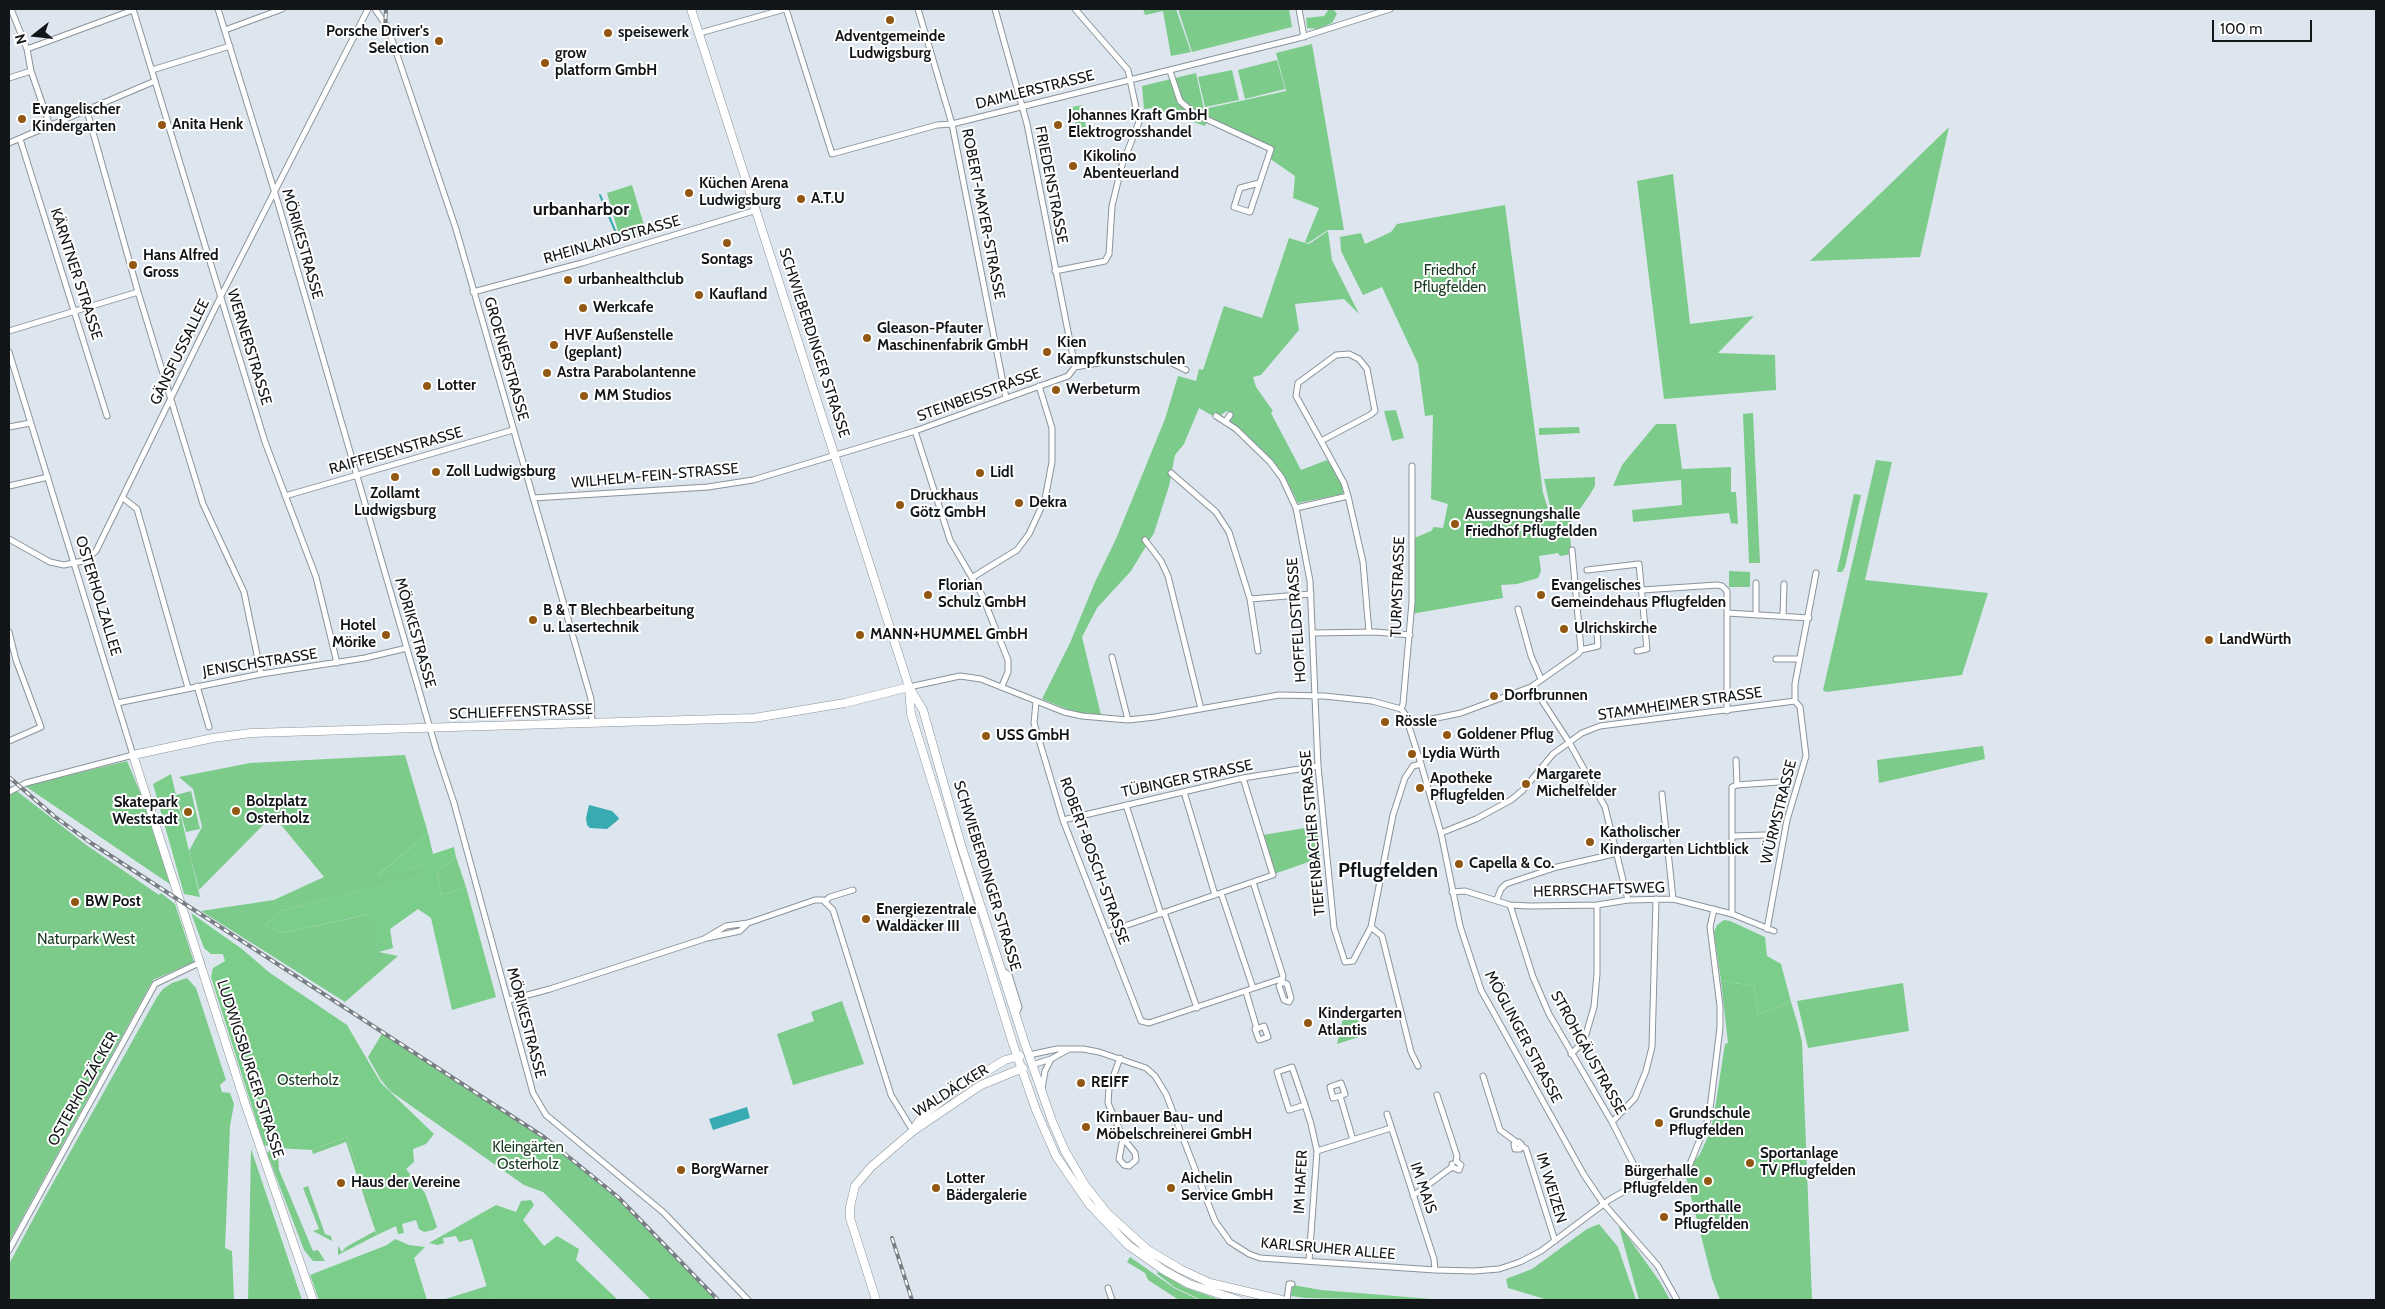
<!DOCTYPE html>
<meta charset="utf-8">
<style>
body{margin:0}
#map{position:relative;width:2385px;height:1309px;overflow:hidden;background:#dde6ee;font-family:Cabin,sans-serif}
canvas{display:block}
.frame{position:absolute;inset:0;border:10px solid #131619;pointer-events:none}
.north{position:absolute;left:10px;top:10px;width:50px;height:50px;-webkit-text-stroke:4px #fff;paint-order:stroke;rotate:254deg;font-size:14px;font-weight:700;line-height:20px;text-align:center;color:#131619}
.north::after{content:'';display:block;margin:auto;width:18px;height:22px;background:#131619;clip-path:polygon(50% 0,100% 100%,50% 72%,0 100%)}
.scale{position:absolute;left:2212px;top:20px;width:100px;height:22px;box-sizing:border-box;border:2px solid #131619;border-top:0;padding-left:6px;font-size:15px;line-height:18px;white-space:nowrap;color:#131619;-webkit-text-stroke:4px #fff;paint-order:stroke}
</style>
<div id="map">
<canvas width="2385" height="1309"></canvas>
<div class="frame"></div>
<div class="north">N</div>
<div class="scale">100 m</div>
</div>
<script>
const ctx = document.querySelector('canvas').getContext('2d');
ctx.lineJoin = 'round';
function paint(path, color) {
  ctx.fillStyle = color;
  ctx.fill(path, 'evenodd');
}
function poly(rows) {
  const path = new Path2D();
  for (const r of rows) {
    path.moveTo(r[0], r[1]);
    for (let i = 2; i < r.length; i += 2) path.lineTo(r[i], r[i + 1]);
  }
  return path;
}
function stroke(path, color, width, dash) {
  ctx.strokeStyle = color;
  ctx.lineWidth = width;
  ctx.lineCap = dash ? 'butt' : 'round';
  ctx.setLineDash(dash || []);
  ctx.stroke(path);
}
function label(font, color, halo, rows, align = 'center') {
  ctx.font = font + ' Cabin,sans-serif';
  ctx.lineWidth = 4;
  ctx.setLineDash([]);
  ctx.textBaseline = 'middle';
  ctx.strokeStyle = halo;
  ctx.fillStyle = color;
  for (const [text, x, y, turn = 0] of rows) {
    ctx.save();
    ctx.translate(x, y);
    ctx.rotate((+turn || 0) * Math.PI / 180);
    ctx.textAlign = isNaN(turn) ? turn : align;
    if (halo) ctx.strokeText(text, 0, 0);
    ctx.fillText(text, 0, 0);
    ctx.restore();
  }
}
paint(poly([
 [1143,9,1176,9,1191,52,1171,56,1163,11,1145,15],
 [1178,9,1289,9,1292,27,1192,52],
 [1329,9,1333,9,1337,14,1332,23,1317,29,1307,28,1306,18,1324,16],
 [1312,44,1344,230,1328,230,1308,243,1305,242,1319,208,1293,198,1295,176,1269,158,1272,148,1208,119,1205,126,1154,108,1144,109,1142,86,1196,73,1204,109,1286,91,1276,53],
 [1277,60,1285,89,1245,99,1238,70],
 [1232,70,1239,100,1205,107,1198,77],
 [1082,105,1087,133,1078,136,1072,107],
 [1949,127,1920,257,1810,261,1883,191],
 [1673,174,1690,324,1754,316,1718,353,1775,355,1776,390,1664,399,1637,181],
 [632,185,647,235,621,242,607,193],
 [1505,205,1543,493,1549,511,1562,530,1570,537,1572,554,1560,556,1558,553,1539,556,1541,571,1538,578,1517,584,1501,585,1503,598,1411,614,1412,539,1431,531,1434,527,1443,528,1448,504,1431,499,1433,415,1425,416,1418,364,1382,287,1363,295,1341,251,1340,237,1361,233,1365,244,1391,232,1397,224],
 [1328,231,1332,260,1359,314,1344,299,1295,304,1299,330,1261,375,1253,377,1256,387,1273,411,1271,413,1301,470,1327,460,1342,482,1343,494,1298,503,1286,479,1271,459,1230,421,1233,415,1227,411,1221,415,1215,412,1213,416,1199,408,1184,444,1175,455,1169,486,1154,533,1131,571,1097,608,1082,637,1101,715,1074,712,1042,699,1070,643,1095,582,1116,539,1165,419,1178,376,1196,381,1199,369,1203,370,1224,306,1262,318,1289,238,1309,244],
 [1396,410,1404,438,1392,441,1384,411],
 [1753,413,1760,563,1749,563,1743,414],
 [1656,424,1676,424,1682,469,1731,467,1731,492,1736,492,1738,524,1731,523,1729,513,1633,522,1632,510,1682,505,1681,480,1613,486,1622,465],
 [1579,427,1580,433,1539,435,1539,428],
 [1876,460,1892,462,1865,580,1988,593,1962,675,1826,692,1823,690],
 [1595,477,1595,486,1589,496,1568,526,1562,526,1550,506,1544,479],
 [1854,494,1861,495,1845,567,1842,572,1837,572],
 [1729,571,1750,572,1750,587,1729,587],
 [1983,746,1985,759,1879,783,1877,760],
 [405,755,428,833,377,876,422,866,424,875,280,911,265,926,283,933,371,914,379,952,398,956,345,1002,201,911,274,900,324,877,273,815,199,890,189,851,202,827,193,789,179,777,250,763],
 [127,761,159,837,177,889,25,786],
 [9,785,85,844,159,895,161,893,175,904,194,962,153,980,9,1242],
 [191,791,200,829,186,832,176,795],
 [1317,826,1320,858,1274,874,1263,835],
 [456,857,466,887,442,895,437,872],
 [187,978,196,988,226,1080,220,1085,222,1092,230,1093,234,1104,230,1126,225,1248,232,1251,234,1300,9,1300,9,1264,45,1197,157,997,163,989,172,983],
 [1721,981,1754,986,1758,1014,1791,1002,1798,1025,1802,1042,1812,1300,1720,1300,1712,1279,1685,1173,1700,1154,1710,1132,1714,1115,1725,1044,1728,1043],
 [1903,983,1909,1031,1808,1048,1797,1001],
 [842,1001,864,1064,793,1085,777,1034,814,1021,811,1012],
 [1357,1016,1362,1036,1337,1044,1343,1019],
 [383,1032,522,1122,587,1171,646,1224,718,1300,651,1300,543,1192,524,1185,390,1091,381,1080,368,1057],
 [347,1137,374,1215,371,1218,346,1142,313,1154,312,1150],
 [251,1149,295,1279,302,1300,248,1300],
 [269,1151,278,1152,279,1170,313,1251,318,1250,325,1261,313,1261,304,1250,267,1153],
 [308,1186,325,1234,331,1236,332,1241,313,1231,319,1229,303,1188],
 [1618,1223,1660,1282,1670,1300,1639,1300],
 [1599,1224,1618,1247,1636,1300,1548,1300,1508,1288,1506,1279,1532,1269,1587,1229],
 [375,1231,377,1235,338,1255,338,1246,342,1252,346,1247],
 [1130,1257,1174,1288,1199,1300,1179,1300,1148,1280,1145,1273,1127,1262],
 [1161,1272,1184,1287,1221,1300,1201,1300,1174,1287,1156,1273],
 [1293,1285,1321,1290,1444,1300,1306,1298,1291,1296],
 [487,1286,491,1300,442,1300]
]), '#7ccb8a');
paint(poly([
 [171,774,189,851,200,897,184,894,153,784],
 [428,833,433,854,454,847,456,857,437,872,442,895,466,887,496,997,452,1010,431,918,418,909,390,929,393,948,379,952,370,914,283,933,265,926,280,911,423,875,422,866,376,877],
 [191,913,242,949,270,973,347,1025,381,1083,434,1134,426,1144,413,1149,414,1162,406,1169,425,1193,437,1227,433,1230,424,1232,419,1229,416,1220,402,1224,404,1233,398,1234,396,1226,377,1235,371,1218,374,1215,347,1137,312,1150,276,1148,264,1145,211,977,213,968,225,961,223,954,211,954,204,948],
 [1724,920,1730,921,1765,937,1767,956,1781,964,1791,1002,1758,1014,1754,986,1721,981,1714,932,1717,925],
 [531,1200,534,1205,523,1220,544,1246,557,1236,579,1249,576,1260,618,1300,491,1300,472,1239,459,1242,456,1236,443,1238,444,1243,438,1245,429,1243,496,1205,516,1212,521,1201],
 [395,1239,409,1245,425,1247,414,1258,427,1300,319,1300,310,1275,387,1245]
]), '#7bcd8a');
paint(poly([
 [589,805,612,811,619,818,618,820,607,829,590,828,587,825,586,818],
 [747,1107,750,1118,713,1130,709,1119]
]), '#38aab1');
stroke(poly([
 [600,195,619,240]
]), '#38aab1', 2);
const street = poly([
 [11,9,27,49,31,71,50,126],
 [133,9,265,442,316,577,337,663],
 [218,9,278,203,436,749,454,803,533,1093,546,1115,663,1212,748,1300],
 [375,9,388,28,456,229,591,699,592,722],
 [786,9,832,154,937,125,952,124,1299,38,1390,9],
 [918,9,952,124,1006,398],
 [995,9,1027,124,1075,367],
 [1299,9,1304,37],
 [225,30,282,9],
 [700,33,785,9],
 [27,49,133,10],
 [152,70,230,46],
 [1170,71,1180,101,1195,114,1271,149,1250,212,1234,207,1240,188,1259,183],
 [9,78,31,71],
 [87,111,138,292,203,504,244,592,261,674],
 [20,139,107,416],
 [9,143,155,81],
 [1055,271,1105,261,1109,254,1112,206,1122,165,1139,122,1128,70,1075,9],
 [473,292,582,263,757,210],
 [9,331,138,292],
 [9,352,133,755,26,783,9,792],
 [1075,367,1134,357,1168,361,1186,370],
 [1216,416,1236,429,1270,462,1282,478,1296,508,1310,581,1318,766,1334,928,1345,962,1353,961,1371,927,1393,815,1405,778,1413,766,1421,764],
 [1225,422,1230,415],
 [9,427,30,423],
 [915,431,950,540,982,595,1008,660,1008,672,1002,686],
 [1321,441,1296,396,1298,383,1336,355,1349,354,1359,359,1367,369,1375,411,1370,415,1321,441,1344,483,1348,496,1363,562,1369,632],
 [1171,473,1216,512,1229,532,1250,599,1311,594],
 [9,486,48,477],
 [285,496,513,430],
 [123,498,137,509,188,688],
 [533,498,708,487,753,480,915,431,1068,376,1075,367],
 [1296,508,1348,496],
 [9,539,50,562,64,565,83,561,96,551,220,298,368,9],
 [1145,540,1161,561,1168,576,1201,709],
 [1587,570,1639,564,1647,649,1637,651],
 [973,577,1017,550,1029,534,1045,499,1052,462,1052,428,1039,386],
 [1756,583,1756,615],
 [1642,590,1717,585,1722,586,1727,591,1727,711],
 [1250,599,1258,651],
 [1518,609,1531,656,1541,679],
 [1727,613,1809,618],
 [1783,616,1784,584],
 [9,632,16,660,41,727,9,741],
 [1313,633,1376,632,1410,635],
 [1581,650,1598,646,1597,632],
 [1112,657,1128,720],
 [1776,659,1799,659],
 [197,686,209,727],
 [909,687,960,676,981,679,1064,712,1082,716,1128,720,1155,717,1279,695,1324,696,1372,701,1401,709,1405,714,1421,764,1441,833,1460,926,1481,990,1584,1175,1603,1203,1658,1266,1677,1300],
 [1531,687,1539,696,1569,742,1605,807,1628,900],
 [1795,701,1795,684,1816,573],
 [1036,702,1034,723,1063,820,1141,1021,1149,1023,1281,979],
 [117,703,261,674,365,658,407,648],
 [1401,709,1403,704,1412,602,1412,466],
 [1408,724,1461,713,1531,687,1578,654,1581,650,1572,550],
 [1737,785,1779,782],
 [1184,792,1215,895],
 [1662,794,1673,899],
 [1126,805,1161,914],
 [1063,820,1243,778,1318,766],
 [1441,833,1476,819,1511,800,1523,790,1553,754,1582,733,1600,726,1795,701,1800,707,1806,756,1787,820,1767,929],
 [1733,836,1765,835],
 [1253,882,1283,976,1282,981],
 [1452,892,1465,891,1510,905,1530,906,1597,905,1628,900,1673,899,1732,914,1774,931],
 [1221,893,1253,988],
 [1497,899,1501,889,1506,884,1557,867,1618,853],
 [825,901,830,897,853,890],
 [1510,905,1533,977,1549,1014,1612,1122,1642,1181],
 [1164,912,1197,1008],
 [1732,914,1732,787,1737,785,1736,760],
 [1371,927,1382,936,1411,1052,1418,1066],
 [1107,932,1273,875,1243,778],
 [707,938,740,931,748,923],
 [1002,970,1009,975,1019,1007,1016,1014],
 [1282,982,1287,984,1291,998,1289,1002,1284,1000,1279,986,1282,982],
 [1246,992,1257,1029,1255,1029,1259,1040,1268,1037,1264,1026,1257,1029],
 [509,1000,550,989,704,939,726,926,748,923,815,900,823,900,833,910,891,1095,913,1131],
 [1571,1054,1584,1041,1594,1007,1597,974,1597,905],
 [1029,1055,1057,1049,1083,1049,1099,1052,1146,1068,1155,1076,1166,1094,1215,1221,1230,1242,1249,1254,1260,1258,1435,1270,1474,1271,1499,1269,1520,1262,1541,1251,1609,1200,1642,1181,1680,1171,1690,1164,1709,1117,1720,1028,1720,1006,1710,927,1714,909],
 [1120,1058,1109,1088,1108,1103,1123,1138,1135,1153,1136,1160,1129,1166,1124,1165,1119,1159,1123,1138],
 [1032,1065,1051,1059,1069,1049],
 [1483,1076,1500,1130,1526,1149,1555,1241],
 [1042,1089,1045,1071,1051,1059],
 [1437,1095,1457,1156,1456,1161,1461,1165,1459,1170,1452,1167],
 [1340,1096,1333,1098,1330,1087,1341,1083,1345,1094,1340,1096,1353,1140],
 [1305,1105,1289,1110,1277,1072,1292,1067,1305,1105,1311,1124,1317,1151,1309,1261],
 [1387,1114,1434,1259,1435,1270],
 [1612,1122,1635,1098,1646,1071,1652,1047,1656,899],
 [1519,1142,1514,1144,1515,1149,1520,1149,1521,1144],
 [1317,1151,1391,1128],
 [1413,1196,1452,1167,1452,1164],
 [9,1250,155,984,201,962],
 [1108,1288,1112,1300],
 [1287,1300,1289,1284,1292,1284]
]);
const secondary = poly([
 [691,9,909,687,923,710,961,845,1024,1041,1052,1121,1065,1151,1085,1185,1107,1213,1148,1250,1180,1269,1210,1283,1282,1300],
 [909,687,911,714,1013,1044,1036,1110,1056,1156,1089,1204,1128,1245,1165,1271,1189,1284,1238,1300],
 [914,1129,923,1115,957,1089,1005,1060,1020,1056],
 [313,1300,246,1106,133,755,213,738,251,733,754,718,845,703,909,687],
 [876,1300,850,1218,850,1207,855,1186,871,1167,913,1131,981,1085,1023,1068]
]);
stroke(street, '#8b939a', 7);
stroke(secondary, '#8b939a', 9);
stroke(street, '#fff', 5);
stroke(secondary, '#fff', 8);
const rail = poly([
 [385,30,386,9],
 [9,777,54,816,91,843,544,1137,618,1197,718,1300],
 [892,1238,912,1300]
]);
stroke(rail, '#787e84', 4);
stroke(rail, '#fff', 2, [5.5]);
for (const [x, y, r, color] of [
 [890,20,5,"#915713"],
 [608,33,5,"#915713"],
 [439,41,5,"#915713"],
 [545,63,5,"#915713"],
 [22,119,5,"#915713"],
 [162,125,5,"#915713"],
 [1058,125,5,"#915713"],
 [1073,166,5,"#915713"],
 [689,193,5,"#915713"],
 [801,199,5,"#915713"],
 [727,243,5,"#915713"],
 [133,265,5,"#915713"],
 [568,280,5,"#915713"],
 [699,295,5,"#915713"],
 [583,308,5,"#915713"],
 [867,338,5,"#915713"],
 [554,345,5,"#915713"],
 [1047,352,5,"#915713"],
 [547,373,5,"#915713"],
 [427,386,5,"#915713"],
 [1056,390,5,"#915713"],
 [584,396,5,"#915713"],
 [436,472,5,"#915713"],
 [980,473,5,"#915713"],
 [395,477,5,"#915713"],
 [1019,503,5,"#915713"],
 [900,505,5,"#915713"],
 [1455,524,5,"#915713"],
 [928,595,5,"#915713"],
 [1541,595,5,"#915713"],
 [533,620,5,"#915713"],
 [1564,629,5,"#915713"],
 [386,635,5,"#915713"],
 [860,635,5,"#915713"],
 [2209,640,5,"#915713"],
 [1494,696,5,"#915713"],
 [1385,722,5,"#915713"],
 [1447,735,5,"#915713"],
 [986,736,5,"#915713"],
 [1412,754,5,"#915713"],
 [1526,784,5,"#915713"],
 [1420,788,5,"#915713"],
 [236,811,5,"#915713"],
 [188,812,5,"#915713"],
 [1590,842,5,"#915713"],
 [1459,864,5,"#915713"],
 [75,902,5,"#915713"],
 [866,919,5,"#915713"],
 [1308,1023,5,"#915713"],
 [1081,1083,5,"#915713"],
 [1659,1123,5,"#915713"],
 [1086,1127,5,"#915713"],
 [1750,1163,5,"#915713"],
 [681,1170,5,"#915713"],
 [1708,1181,5,"#915713"],
 [341,1183,5,"#915713"],
 [936,1188,5,"#915713"],
 [1171,1188,5,"#915713"],
 [1664,1217,5,"#915713"]
]) {
  const dot = new Path2D();
  dot.arc(x, y, r, 0, 2 * Math.PI);
  ctx.fillStyle = color;
  ctx.fill(dot);
  stroke(dot, '#fff', 2);
}
label('bold 15px', '#131619', '#fff', [
 ["Porsche Driver's",429,32,"right"],
 ["Selection",429,49,"right"],
 ["speisewerk",618,33],
 ["Adventgemeinde",890,37,"center"],
 ["Ludwigsburg",890,54,"center"],
 ["grow",555,54],
 ["platform GmbH",555,71],
 ["Evangelischer",32,110],
 ["Kindergarten",32,127],
 ["Johannes Kraft GmbH",1068,116],
 ["Elektrogrosshandel",1068,133],
 ["Anita Henk",172,125],
 ["Kikolino",1083,157],
 ["Abenteuerland",1083,174],
 ["Küchen Arena",699,184],
 ["Ludwigsburg",699,201],
 ["A.T.U",811,199],
 ["Hans Alfred",143,256],
 ["Gross",143,273],
 ["Sontags",727,260,"center"],
 ["urbanhealthclub",578,280],
 ["Kaufland",709,295],
 ["Werkcafe",593,308],
 ["Gleason-Pfauter",877,329],
 ["Maschinenfabrik GmbH",877,346],
 ["HVF Außenstelle",564,336],
 ["(geplant)",564,353],
 ["Kien",1057,343],
 ["Kampfkunstschulen",1057,360],
 ["Astra Parabolantenne",557,373],
 ["Lotter",437,386],
 ["Werbeturm",1066,390],
 ["MM Studios",594,396],
 ["Zoll Ludwigsburg",446,472],
 ["Lidl",990,473],
 ["Zollamt",395,494,"center"],
 ["Ludwigsburg",395,511,"center"],
 ["Druckhaus",910,496],
 ["Götz GmbH",910,513],
 ["Dekra",1029,503],
 ["Aussegnungshalle",1465,515],
 ["Friedhof Pflugfelden",1465,532],
 ["Florian",938,586],
 ["Schulz GmbH",938,603],
 ["Evangelisches",1551,586],
 ["Gemeindehaus Pflugfelden",1551,603],
 ["B & T Blechbearbeitung",543,611],
 ["u. Lasertechnik",543,628],
 ["Hotel",376,626,"right"],
 ["Mörike",376,643,"right"],
 ["Ulrichskirche",1574,629],
 ["MANN+HUMMEL GmbH",870,635],
 ["LandWürth",2219,640],
 ["Dorfbrunnen",1504,696],
 ["Rössle",1395,722],
 ["Goldener Pflug",1457,735],
 ["USS GmbH",996,736],
 ["Lydia Würth",1422,754],
 ["Margarete",1536,775],
 ["Michelfelder",1536,792],
 ["Apotheke",1430,779],
 ["Pflugfelden",1430,796],
 ["Bolzplatz",246,802],
 ["Osterholz",246,819],
 ["Skatepark",178,803,"right"],
 ["Weststadt",178,820,"right"],
 ["Katholischer",1600,833],
 ["Kindergarten Lichtblick",1600,850],
 ["Capella & Co.",1469,864],
 ["BW Post",85,902],
 ["Energiezentrale",876,910],
 ["Waldäcker III",876,927],
 ["Kindergarten",1318,1014],
 ["Atlantis",1318,1031],
 ["REIFF",1091,1083],
 ["Grundschule",1669,1114],
 ["Pflugfelden",1669,1131],
 ["Kirnbauer Bau- und",1096,1118],
 ["Möbelschreinerei GmbH",1096,1135],
 ["Sportanlage",1760,1154],
 ["TV Pflugfelden",1760,1171],
 ["BorgWarner",691,1170],
 ["Bürgerhalle",1698,1172,"right"],
 ["Pflugfelden",1698,1189,"right"],
 ["Lotter",946,1179],
 ["Bädergalerie",946,1196],
 ["Aichelin",1181,1179],
 ["Service GmbH",1181,1196],
 ["Haus der Vereine",351,1183],
 ["Sporthalle",1674,1208],
 ["Pflugfelden",1674,1225]
], 'left');
label('15px', '#131619', '#fff', [
 ["DAIMLERSTRASSE",1035,90,-14],
 ["FRIEDENSTRASSE",1051,185,79],
 ["ROBERT-MAYER-STRASSE",983,214,79],
 ["RHEINLANDSTRASSE",612,240,-16],
 ["MÖRIKESTRASSE",302,244,74],
 ["KÄRNTNER STRASSE",76,274,72],
 ["SCHWIEBERDINGER STRASSE",814,343,72],
 ["WERNERSTRASSE",249,347,73],
 ["GÄNSFUSSALLEE",180,352,-64],
 ["GROENERSTRASSE",506,359,74],
 ["STEINBEISSTRASSE",979,395,-20],
 ["RAIFFEISENSTRASSE",396,451,-16],
 ["WILHELM-FEIN-STRASSE",655,476,-5],
 ["TURMSTRASSE",1398,587,-88],
 ["OSTERHOLZALLEE",98,596,73],
 ["HOFFELDSTRASSE",1297,620,-94],
 ["MÖRIKESTRASSE",415,633,74],
 ["JENISCHSTRASSE",260,663,-9],
 ["STAMMHEIMER STRASSE",1680,704,-8],
 ["SCHLIEFFENSTRASSE",521,712,-2],
 ["TÜBINGER STRASSE",1187,779,-12],
 ["WÜRMSTRASSE",1779,812,-76],
 ["TIEFENBACHER STRASSE",1313,833,-95],
 ["ROBERT-BOSCH-STRASSE",1094,861,70],
 ["SCHWIEBERDINGER STRASSE",987,876,73],
 ["HERRSCHAFTSWEG",1599,890,-2],
 ["MÖRIKESTRASSE",526,1023,75],
 ["MÖGLINGER STRASSE",1523,1037,62],
 ["STROHGÄUSTRASSE",1588,1053,61],
 ["LUDWIGSBURGER STRASSE",250,1069,72],
 ["OSTERHOLZÄCKER",83,1089,-61],
 ["WALDÄCKER",951,1091,-32],
 ["IM HAFER",1301,1182,-87],
 ["IM MAIS",1423,1188,71],
 ["IM WEIZEN",1551,1188,73],
 ["KARLSRUHER ALLEE",1328,1249,5]
]);
label('15px', '#17391e', '#fff', [
 ["Friedhof",1450,271],
 ["Pflugfelden",1450,288],
 ["Naturpark West",86,940],
 ["Osterholz",308,1081],
 ["Kleingärten",528,1148],
 ["Osterholz",528,1165]
]);
label('bold 18px', '#131619', '#fff', [
 ["urbanharbor",581,210]
]);
label('bold 20px', '#131619', '#fff', [
 ["Pflugfelden",1388,871]
]);
</script>
